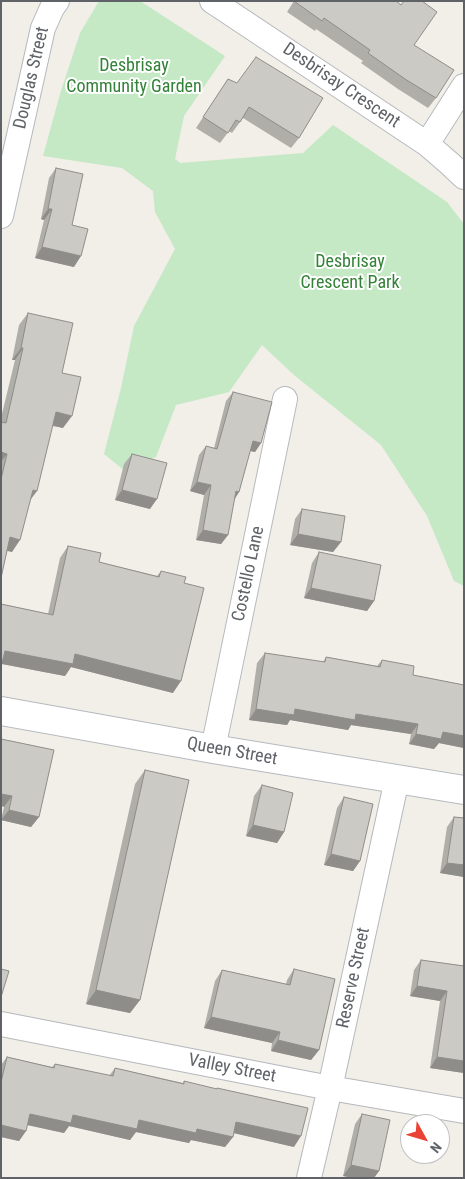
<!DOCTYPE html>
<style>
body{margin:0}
#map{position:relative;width:465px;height:1179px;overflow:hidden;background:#f1efe8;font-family:"Roboto Condensed",sans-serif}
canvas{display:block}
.frame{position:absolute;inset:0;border:2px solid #5f6368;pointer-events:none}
.north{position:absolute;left:400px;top:1114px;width:50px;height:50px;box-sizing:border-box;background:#fff;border:1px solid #bfc1c3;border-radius:50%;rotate:129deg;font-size:14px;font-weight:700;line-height:20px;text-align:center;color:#5f6368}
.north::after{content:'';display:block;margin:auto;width:18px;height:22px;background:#ea4335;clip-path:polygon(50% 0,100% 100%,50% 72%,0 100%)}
</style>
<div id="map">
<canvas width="465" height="1179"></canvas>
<div class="frame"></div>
<div class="north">N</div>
</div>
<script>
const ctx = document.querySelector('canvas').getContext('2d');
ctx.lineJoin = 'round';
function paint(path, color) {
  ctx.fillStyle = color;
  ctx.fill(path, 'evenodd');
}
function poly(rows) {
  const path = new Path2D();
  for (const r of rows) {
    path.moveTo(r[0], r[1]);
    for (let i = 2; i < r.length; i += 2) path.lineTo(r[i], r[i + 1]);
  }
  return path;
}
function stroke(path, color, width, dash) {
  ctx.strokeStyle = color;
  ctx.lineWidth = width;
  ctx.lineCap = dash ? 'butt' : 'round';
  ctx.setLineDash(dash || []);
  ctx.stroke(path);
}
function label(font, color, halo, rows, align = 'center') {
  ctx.font = font + ' "Roboto Condensed",sans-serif';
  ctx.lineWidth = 4;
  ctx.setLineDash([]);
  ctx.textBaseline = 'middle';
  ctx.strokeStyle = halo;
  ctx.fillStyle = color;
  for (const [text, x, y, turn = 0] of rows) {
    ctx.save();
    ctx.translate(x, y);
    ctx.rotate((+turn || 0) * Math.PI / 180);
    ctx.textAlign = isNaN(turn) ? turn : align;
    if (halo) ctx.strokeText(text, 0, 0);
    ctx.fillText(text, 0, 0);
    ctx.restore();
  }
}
paint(poly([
 [99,1,140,1,225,56,184,116,175,159,180,163,303,153,333,125,447,202,464,224,464,586,454,581,427,516,381,445,294,375,262,345,229,392,176,405,156,457,125,471,104,454,121,388,134,326,175,249,155,212,153,191,122,168,43,156,60,94,80,33]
]), '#c5e8c5');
const street = poly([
 [212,1,427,144,449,163,464,177],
 [427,144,464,86],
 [1,216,43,28,52,8,57,1],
 [213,749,285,399],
 [1,1024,330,1088,464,1111],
 [309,1178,330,1088,397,779]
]);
const secondary = poly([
 [1,711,213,749,464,790]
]);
stroke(street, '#b5b8bc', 26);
stroke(secondary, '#b6babf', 30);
stroke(street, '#fff', 24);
stroke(secondary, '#fff', 28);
paint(poly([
 [294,1,414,45,436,98,428,108,398,89,361,63,363,61,316,29,315,31,287,12],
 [228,79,299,138,291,148,243,118,232,133,229,131,220,143,196,128],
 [56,168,72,225,74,267,35,258,44,220,41,219,49,178],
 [28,313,62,373,63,428,52,426,30,500,12,552,7,551,1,578,1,418,15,360,12,360,19,325],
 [233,392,261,443,255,452,250,451,239,492,234,499,228,535,221,544,196,540,204,495,190,491,199,455,206,446,214,448,226,401],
 [132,454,150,509,115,500,124,464],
 [302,509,341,542,333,552,290,545,295,519],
 [68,546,99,562,157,576,161,571,184,583,173,693,71,667,65,676,2,664,1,604,48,614,60,558],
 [319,552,374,601,367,611,304,598,312,563],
 [265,653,323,662,326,657,377,666,382,660,413,675,464,685,464,748,439,743,434,749,409,744,411,734,351,725,348,730,290,720,287,725,249,720,257,663],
 [1,739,39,817,31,827,1,820,4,807],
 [145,770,140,1000,130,1013,86,1004,135,784],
 [262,785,284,832,277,843,246,836,254,796],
 [344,797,360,861,353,871,324,865,337,808],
 [454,817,464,818,464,877,440,873,447,827],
 [421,960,464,966,464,1073,430,1068,440,1001,410,996,414,970],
 [294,969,319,1050,311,1060,271,1051,272,1043,204,1028,215,981,222,970,286,984,287,980],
 [7,1057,52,1067,55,1064,109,1076,115,1068,183,1083,184,1081,294,1147,234,1133,233,1137,225,1147,191,1140,189,1143,136,1132,130,1140,69,1126,64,1133,27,1125,26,1131,19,1141,1,1137,1,1065],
 [362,1114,379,1171,374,1178,354,1178,343,1176,355,1124]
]), '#afaea9');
paint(poly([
 [48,209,52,209,44,220,41,219],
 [42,247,81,256,74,267,35,258],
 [21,348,23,348,15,360,12,360],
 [56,412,72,416,63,428,47,424],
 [253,441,261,443,255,452,246,450],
 [1,452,7,454,1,462],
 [197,482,211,485,204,495,190,491],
 [33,490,37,491,28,503],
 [122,490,157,499,150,509,115,500],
 [236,491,239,492,233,502],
 [203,530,228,535,221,544,196,540],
 [298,534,341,542,333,552,290,545],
 [10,537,20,540,12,552,2,549],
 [311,588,374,601,367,611,304,598],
 [5,651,75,654,181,681,173,693,71,667,65,676,2,664,1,665,1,656],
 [256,709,295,709,356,714,418,724,411,734,351,725,348,730,290,720,287,725,249,720],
 [443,732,464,736,464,748,439,743,434,749,409,744,416,734],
 [1,794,12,796,4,807,1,806],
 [9,810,39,817,31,827,1,820],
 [253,825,284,832,277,843,246,836],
 [331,854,360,861,353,871,324,865],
 [447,863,464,865,464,877,440,873],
 [417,986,447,991,440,1001,410,996],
 [96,990,140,1000,130,1013,86,1004],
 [211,1017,280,1032,272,1043,204,1028],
 [278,1040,319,1050,311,1060,271,1051],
 [437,1057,464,1061,464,1073,430,1068],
 [30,1114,73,1115,139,1120,197,1129,233,1137,225,1147,191,1140,189,1143,136,1132,130,1140,69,1126,64,1133,23,1124],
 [236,1122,301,1136,294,1147,229,1132],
 [1,1125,26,1131,19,1141,1,1137],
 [351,1165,379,1171,374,1178,354,1178,343,1176]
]), '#8f8d8a');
const building = poly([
 [294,1,396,1,401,5,404,1,422,1,437,12,414,45,454,70,436,98,405,79,368,53,370,50,324,18,322,21,294,1],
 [256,57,323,98,299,138,249,107,240,122,236,120,228,133,203,117,228,79,237,83,256,57],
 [56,168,83,174,72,225,88,229,81,256,42,247,52,209,48,209,56,168],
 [28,313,73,323,62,373,81,377,72,416,56,412,37,491,33,490,20,540,10,537,1,578,1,479,7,454,1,452,1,422,6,423,23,348,21,348,28,313],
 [233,392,272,402,261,443,253,441,239,492,236,491,228,535,203,530,211,485,197,482,206,446,217,449,233,392],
 [132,454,167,463,157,499,122,490,132,454],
 [302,509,345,516,341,542,298,534,302,509],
 [68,546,101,553,99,562,159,577,161,571,186,577,184,583,204,588,181,681,75,654,73,664,5,651,2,663,1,663,1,604,53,615,68,546],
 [319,552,381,565,374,601,311,588,319,552],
 [265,653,325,662,326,657,380,667,382,660,414,666,413,675,464,685,464,736,443,732,441,739,416,734,418,724,356,714,355,720,295,709,294,715,256,709,265,653],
 [1,739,54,750,39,817,9,810,12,796,1,794,1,739],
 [145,770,189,780,140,1000,96,990,145,770],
 [262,785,293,793,284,832,253,825,262,785],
 [344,797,373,804,360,861,331,854,344,797],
 [454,817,464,818,464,865,447,863,454,817],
 [421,960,464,966,464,1061,437,1057,447,991,417,986,421,960],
 [1,969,9,971,1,997,1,969],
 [294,969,335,979,319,1050,278,1040,280,1032,211,1017,222,970,290,985,294,969],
 [7,1057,54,1068,55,1064,113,1076,115,1068,184,1084,184,1081,217,1089,217,1088,308,1108,301,1136,236,1122,233,1137,197,1129,196,1133,139,1120,137,1129,73,1115,71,1123,30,1114,26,1131,1,1125,1,1082,7,1057],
 [362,1114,390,1120,379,1171,351,1165,362,1114]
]);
paint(building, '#cccac5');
stroke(building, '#8f8d8a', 1);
label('18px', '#348238', '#fff', [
 ["Desbrisay",134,66],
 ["Community Garden",134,87],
 ["Desbrisay",350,262],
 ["Crescent Park",350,283]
]);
label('18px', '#5f6368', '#fff', [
 ["Douglas Street",32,78,-77],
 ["Desbrisay Crescent",341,86,34],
 ["Costello Lane",249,574,-78],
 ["Queen Street",232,752,10],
 ["Reserve Street",354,978,-78],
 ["Valley Street",232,1069,11]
]);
</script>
